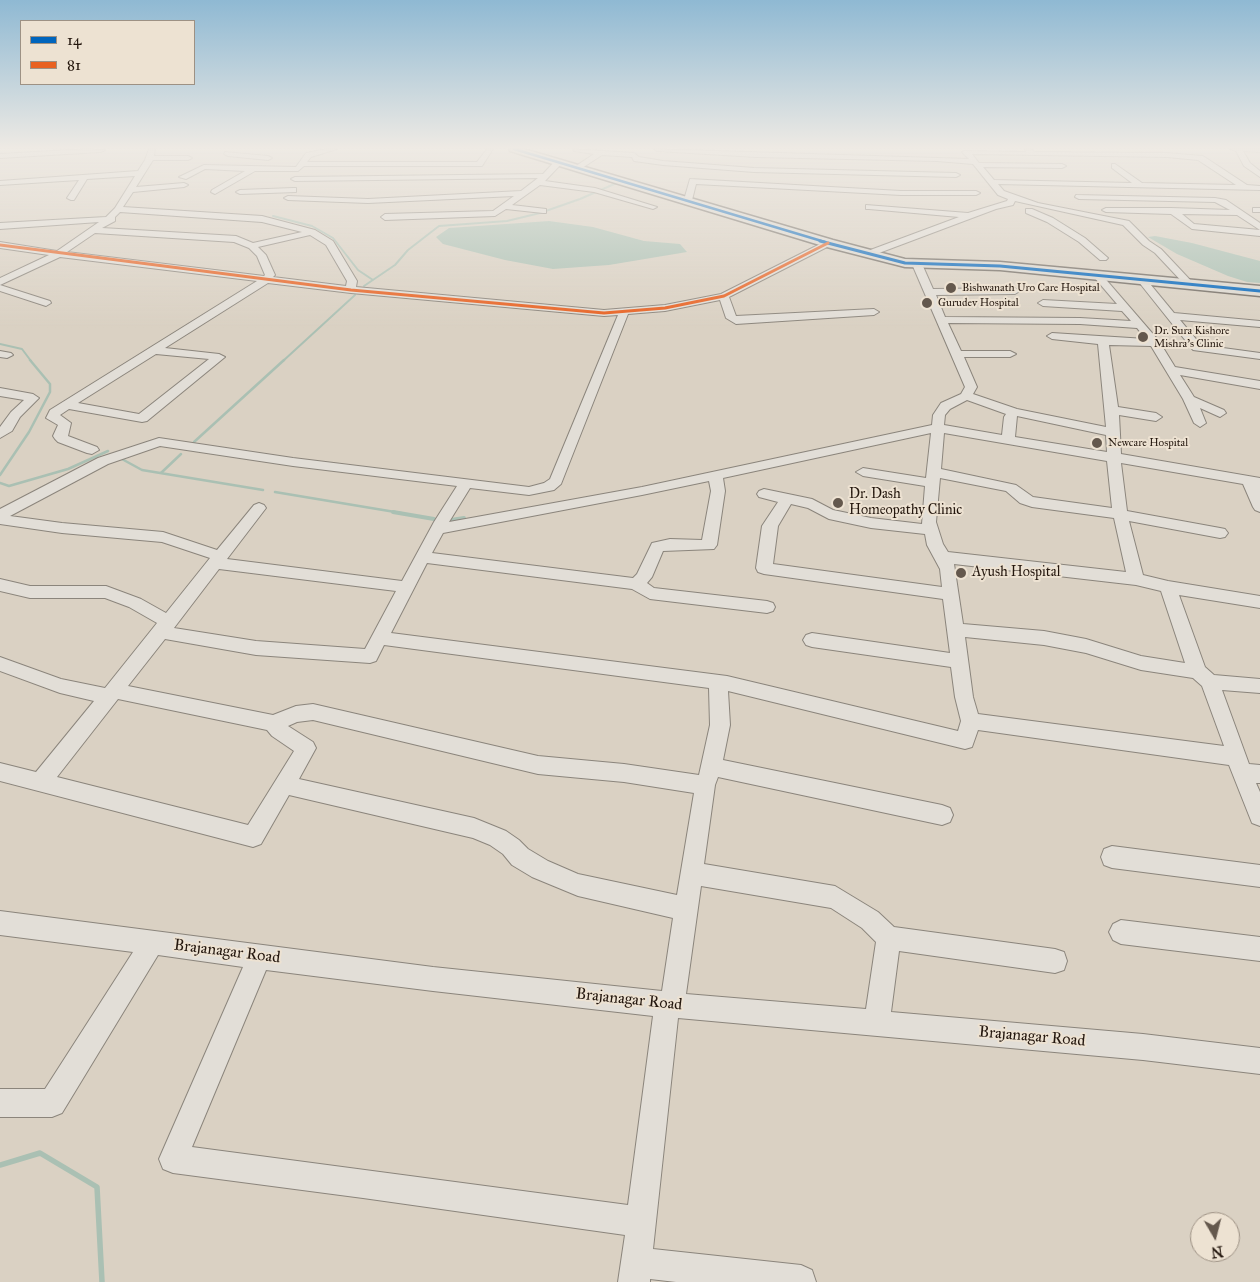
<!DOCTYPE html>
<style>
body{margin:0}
#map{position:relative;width:1260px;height:1282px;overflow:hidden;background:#dad1c3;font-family:"IM FELL Great Primer",serif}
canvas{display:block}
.legend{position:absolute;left:20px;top:20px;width:175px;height:65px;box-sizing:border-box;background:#ede2d2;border:1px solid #9d9184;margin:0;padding:6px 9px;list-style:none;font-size:15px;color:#24170e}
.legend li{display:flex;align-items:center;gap:10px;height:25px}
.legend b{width:25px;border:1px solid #9d9184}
.north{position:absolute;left:1190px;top:1212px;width:50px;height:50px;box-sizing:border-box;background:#ede2d2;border:1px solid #9d9184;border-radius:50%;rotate:172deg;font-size:14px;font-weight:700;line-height:20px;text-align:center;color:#24170e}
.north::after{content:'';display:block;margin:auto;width:18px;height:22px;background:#64584d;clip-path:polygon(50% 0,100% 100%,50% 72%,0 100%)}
</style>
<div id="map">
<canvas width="1260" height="1282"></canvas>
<ul class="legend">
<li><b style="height:6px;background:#0065bd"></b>14</li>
<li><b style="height:6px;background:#e86121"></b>81</li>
</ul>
<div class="north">N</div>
</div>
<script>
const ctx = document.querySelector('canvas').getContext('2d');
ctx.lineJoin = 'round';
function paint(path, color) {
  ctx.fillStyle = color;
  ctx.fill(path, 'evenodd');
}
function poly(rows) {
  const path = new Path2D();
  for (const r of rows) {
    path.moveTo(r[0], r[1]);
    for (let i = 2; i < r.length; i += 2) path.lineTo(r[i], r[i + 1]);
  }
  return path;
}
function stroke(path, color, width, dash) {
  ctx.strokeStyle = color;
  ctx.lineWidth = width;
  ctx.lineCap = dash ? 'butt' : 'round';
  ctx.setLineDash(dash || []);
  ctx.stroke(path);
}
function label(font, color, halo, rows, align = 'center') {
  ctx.font = font + ' "IM FELL Great Primer",serif';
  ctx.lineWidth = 4;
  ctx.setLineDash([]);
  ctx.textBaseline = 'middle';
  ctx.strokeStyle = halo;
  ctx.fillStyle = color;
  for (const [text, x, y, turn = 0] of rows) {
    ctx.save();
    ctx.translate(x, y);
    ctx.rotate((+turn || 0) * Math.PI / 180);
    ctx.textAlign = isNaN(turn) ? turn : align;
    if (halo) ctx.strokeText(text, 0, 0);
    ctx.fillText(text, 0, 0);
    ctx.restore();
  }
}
paint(poly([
 [549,221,593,227,644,241,680,244,687,252,609,265,553,269,505,260,443,244,436,237,449,228],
 [1155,236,1192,243,1260,261,1260,283,1247,282,1228,276,1177,254,1148,237]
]), '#aac0b3');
stroke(poly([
 [273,216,312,226,333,238,358,270,373,280],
 [364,286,395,265,408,250,439,226,507,221,540,213,580,199,619,182],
 [0,344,22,349,31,361],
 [283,361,355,295]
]), '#aac0b3', 2);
stroke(poly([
 [194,442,284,360],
 [120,458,142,470,263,490],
 [161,473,181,454],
 [0,475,29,432,50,392,50,384,30,360],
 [0,483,9,486,68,469,108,451],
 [275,492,401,513]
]), '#aac0b3', 2.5);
stroke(poly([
 [393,512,434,519],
 [451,520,464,518]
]), '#aac0b3', 4);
stroke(poly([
 [0,1165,40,1153,97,1187,102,1282]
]), '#aac0b3', 5.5);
const minor = poly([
 [87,149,105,150,101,152,0,158,0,154,87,149],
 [149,149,155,149,154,156,188,156,192,158,188,160,153,160,136,187,184,183,188,185,184,187,133,192,123,207,262,216,315,230,333,241,357,281,356,287,604,310,665,305,721,294,828,240,831,241,831,245,729,297,736,316,874,309,879,312,874,315,736,324,726,318,720,300,665,311,628,314,561,484,554,490,529,495,470,488,449,522,642,487,932,425,933,415,941,403,961,394,965,387,912,264,917,261,922,264,933,289,1015,288,1020,291,1015,294,936,295,945,317,1080,318,1131,321,1122,311,1043,306,1038,303,1043,300,1117,304,1094,277,1099,274,1102,275,1159,341,1175,367,1260,381,1260,389,1180,375,1194,397,1224,410,1226,413,1220,417,1200,408,1206,423,1200,427,1194,423,1183,399,1151,346,1109,345,1118,407,1156,413,1162,417,1156,421,1119,415,1121,454,1260,478,1260,512,1255,510,1253,507,1243,484,1121,463,1127,511,1220,528,1225,529,1228,533,1225,537,1220,538,1129,521,1143,575,1168,581,1260,596,1260,608,1179,595,1205,667,1214,675,1260,679,1260,693,1222,690,1249,764,1260,765,1260,783,1256,783,1260,792,1260,826,1252,823,1229,765,978,730,972,747,965,749,728,691,730,725,723,760,942,805,950,808,953,815,950,822,942,825,718,777,715,785,704,864,835,886,878,912,894,927,1055,949,1064,952,1067,961,1064,970,1055,973,899,951,891,1012,1143,1034,1260,1048,1260,1074,1143,1060,678,1018,653,1249,801,1265,812,1270,816,1282,676,1282,650,1279,650,1282,618,1282,625,1235,363,1198,173,1173,163,1169,159,1159,243,967,158,955,62,1113,52,1117,0,1117,0,1089,45,1089,133,952,0,935,0,911,433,967,662,991,673,918,578,896,532,877,512,865,503,854,490,845,473,838,289,795,261,844,253,847,0,781,0,763,36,772,94,701,60,693,0,671,0,657,61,679,105,688,157,623,129,607,105,598,30,598,0,591,0,579,30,586,106,586,141,599,166,613,210,558,162,542,62,533,0,524,0,509,98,458,159,438,293,458,529,487,544,483,550,479,618,315,604,316,351,293,268,283,165,348,219,354,225,357,147,421,142,422,69,409,60,415,71,423,68,436,97,447,99,450,92,454,87,453,58,442,55,439,53,436,58,425,46,418,50,410,257,281,60,257,0,285,0,278,49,255,0,248,0,242,57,251,99,222,0,229,0,223,106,217,115,208,135,176,87,179,74,200,71,200,67,198,79,180,0,185,0,181,138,171,145,160,149,149],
 [120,212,262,222,302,232,253,243,236,236,102,228,115,221,115,217,120,212],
 [95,233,234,242,249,248,257,256,265,275,264,276,67,252,95,233],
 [310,235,326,245,347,281,346,286,273,277,275,275,266,255,258,247,310,235],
 [948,323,1080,324,1137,328,1146,339,1052,333,1047,336,1052,339,1098,344,1106,427,1017,409,973,394,977,387,964,357,1010,357,1016,354,1010,351,961,351,948,323],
 [156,354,209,359,139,414,78,403,156,354],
 [967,400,1006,414,1004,417,1002,435,944,425,945,415,950,409,967,400],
 [1017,416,1106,435,1107,452,1015,437,1017,416],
 [931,433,926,478,863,468,856,472,863,476,925,486,922,524,871,518,833,510,812,499,764,489,759,491,757,494,759,497,778,502,762,526,756,568,758,572,764,574,943,599,950,653,812,633,806,635,803,640,806,645,812,647,951,667,955,697,961,721,958,731,727,676,391,633,427,563,632,589,650,599,767,613,773,611,775,607,773,603,767,601,654,588,647,583,652,577,663,551,714,549,717,545,725,491,723,478,931,433],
 [944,433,1107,461,1112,508,1033,497,1016,485,941,469,944,433],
 [160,446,293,466,457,486,434,522,402,581,227,559,266,508,264,505,259,503,254,505,217,550,163,532,62,523,10,516,108,464,160,446],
 [940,478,1006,491,1020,503,1032,507,1114,518,1126,572,948,552,943,544,936,522,940,478],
 [709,481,711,491,702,540,670,539,652,543,637,574,633,578,432,553,443,533,642,495,709,481],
 [791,504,808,508,829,519,871,528,925,534,927,545,940,569,942,587,773,564,778,526,791,504],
 [954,564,1136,585,1161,591,1185,663,1141,656,1086,639,1044,631,963,624,954,564],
 [219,569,396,591,365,649,256,641,174,628,219,569],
 [965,637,1044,645,1086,653,1141,670,1193,678,1202,686,1224,746,978,714,973,697,965,637],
 [165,639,256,655,370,663,376,661,384,645,709,688,710,725,699,775,624,764,538,756,313,704,296,706,273,715,128,686,165,639],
 [118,699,267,730,272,736,294,751,248,825,57,777,118,699],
 [313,720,538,774,624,782,694,793,677,895,578,874,548,861,528,849,519,840,506,831,474,818,299,779,316,748,313,742,288,726,297,722,313,720],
 [701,886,831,908,862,928,876,942,866,1009,686,994,701,886],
 [266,970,433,991,653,1016,628,1205,192,1147,266,970],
 [326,149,337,149,311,157,307,162,477,162,487,149,493,149,482,166,304,166,298,171,255,171,215,194,211,192,212,190,245,171,205,169,186,179,179,177,204,165,296,167,306,153,326,149],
 [573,149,634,153,639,157,663,161,754,168,956,173,960,175,956,177,754,172,663,165,634,161,632,157,602,155,579,170,576,170,576,166,594,154,574,151,573,149],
 [654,149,969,159,962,152,964,151,1026,152,1025,149,1031,149,1034,152,1167,153,1203,156,1247,185,1260,186,1260,190,998,184,1004,191,1038,203,1129,221,1149,241,1161,249,1193,283,1195,285,1190,288,1187,287,1155,253,1143,245,1123,225,1015,201,1013,205,996,209,871,256,865,256,865,252,959,217,869,209,866,209,866,205,968,213,1007,201,1008,199,998,195,973,164,937,161,756,157,657,151,654,149],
 [972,154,1167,157,1198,160,1236,185,1142,183,1115,164,1112,164,1112,168,1132,183,994,180,983,167,1062,168,1066,166,1062,164,979,163,972,154],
 [1230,149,1260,149,1260,152,1243,151,1250,163,1260,171,1260,177,1244,166,1236,151,1230,149],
 [225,152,268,156,272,158,268,160,228,156,224,154,225,152],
 [556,160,563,162,545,181,595,188,657,207,653,209,594,192,540,185,512,205,546,209,546,213,543,213,506,209,495,216,385,220,381,217,385,214,493,211,514,196,368,203,288,200,284,198,288,196,368,199,521,191,538,178,295,181,291,179,295,177,543,174,556,160],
 [690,179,901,191,976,191,980,193,976,195,901,195,696,184,692,200,688,202,684,200,690,179],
 [293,188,296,188,296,192,240,194,236,192,240,190,293,188],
 [1076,195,1215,198,1226,200,1260,223,1260,230,1237,215,1182,214,1194,224,1260,230,1260,236,1192,229,1171,214,1106,212,1102,210,1106,208,1171,208,1230,210,1215,202,1079,199,1075,197,1076,195],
 [1253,208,1260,208,1260,212,1253,212,1253,208],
 [1026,209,1032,209,1053,218,1085,238,1108,258,1106,260,1100,260,1079,242,1047,222,1026,213,1026,209],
 [1143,278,1146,279,1174,313,1260,321,1260,327,1180,320,1201,345,1260,353,1260,359,1193,350,1138,281,1143,278],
 [0,285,50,301,51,303,46,306,0,291,0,285],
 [0,351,11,353,13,355,7,358,0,357,0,351],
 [0,388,33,394,39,398,20,417,12,431,0,438,0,427,11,412,24,400,0,396,0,388],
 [1112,846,1260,865,1260,887,1112,868,1104,865,1101,857,1104,849,1112,846],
 [1121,920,1260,937,1260,961,1121,944,1113,940,1109,932,1113,924,1121,920]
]);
const highway = poly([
 [509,149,524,149,833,240,905,259,1000,262,1260,286,1260,296,1000,270,905,267,823,246,510,151,509,149]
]);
stroke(minor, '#8b857c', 2);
stroke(highway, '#726b63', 3);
paint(minor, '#e2ded7');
paint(highway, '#ddd9d1');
stroke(poly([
 [514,149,825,242]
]), '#0065bd', 2.5);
stroke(poly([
 [820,241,905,263,1000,266,1260,291]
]), '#0065bd', 3);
stroke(poly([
 [0,245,351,290,604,313,665,308,724,296,828,243]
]), '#e86121', 3);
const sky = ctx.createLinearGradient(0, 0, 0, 328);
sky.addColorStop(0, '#8fb9d3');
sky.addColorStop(0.45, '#eeeae4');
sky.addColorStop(1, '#eeeae400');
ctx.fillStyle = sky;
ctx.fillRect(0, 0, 1260, 328);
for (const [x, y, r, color] of [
 [951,288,6,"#64584d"],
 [927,303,6,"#64584d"],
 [1143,337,6,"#64584d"],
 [1097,443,6,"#64584d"],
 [838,503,6,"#64584d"],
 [961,573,6,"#64584d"]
]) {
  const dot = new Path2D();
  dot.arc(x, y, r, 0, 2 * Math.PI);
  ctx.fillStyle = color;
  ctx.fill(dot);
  stroke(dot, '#ede2d2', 2);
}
label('11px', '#24170e', '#ede2d2', [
 ["Bishwanath Uro Care Hospital",962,288],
 ["Gurudev Hospital",938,303],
 ["Dr. Sura Kishore",1154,331],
 ["Mishra's Clinic",1154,344],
 ["Newcare Hospital",1108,443]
], 'left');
label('14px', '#24170e', '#ede2d2', [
 ["Dr. Dash",849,495],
 ["Homeopathy Clinic",849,511],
 ["Ayush Hospital",972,573]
], 'left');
label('16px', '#24170e', '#ede2d2', [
 ["Brajanagar Road",227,952,7],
 ["Brajanagar Road",629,1000,6],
 ["Brajanagar Road",1032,1037,5]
]);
</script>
